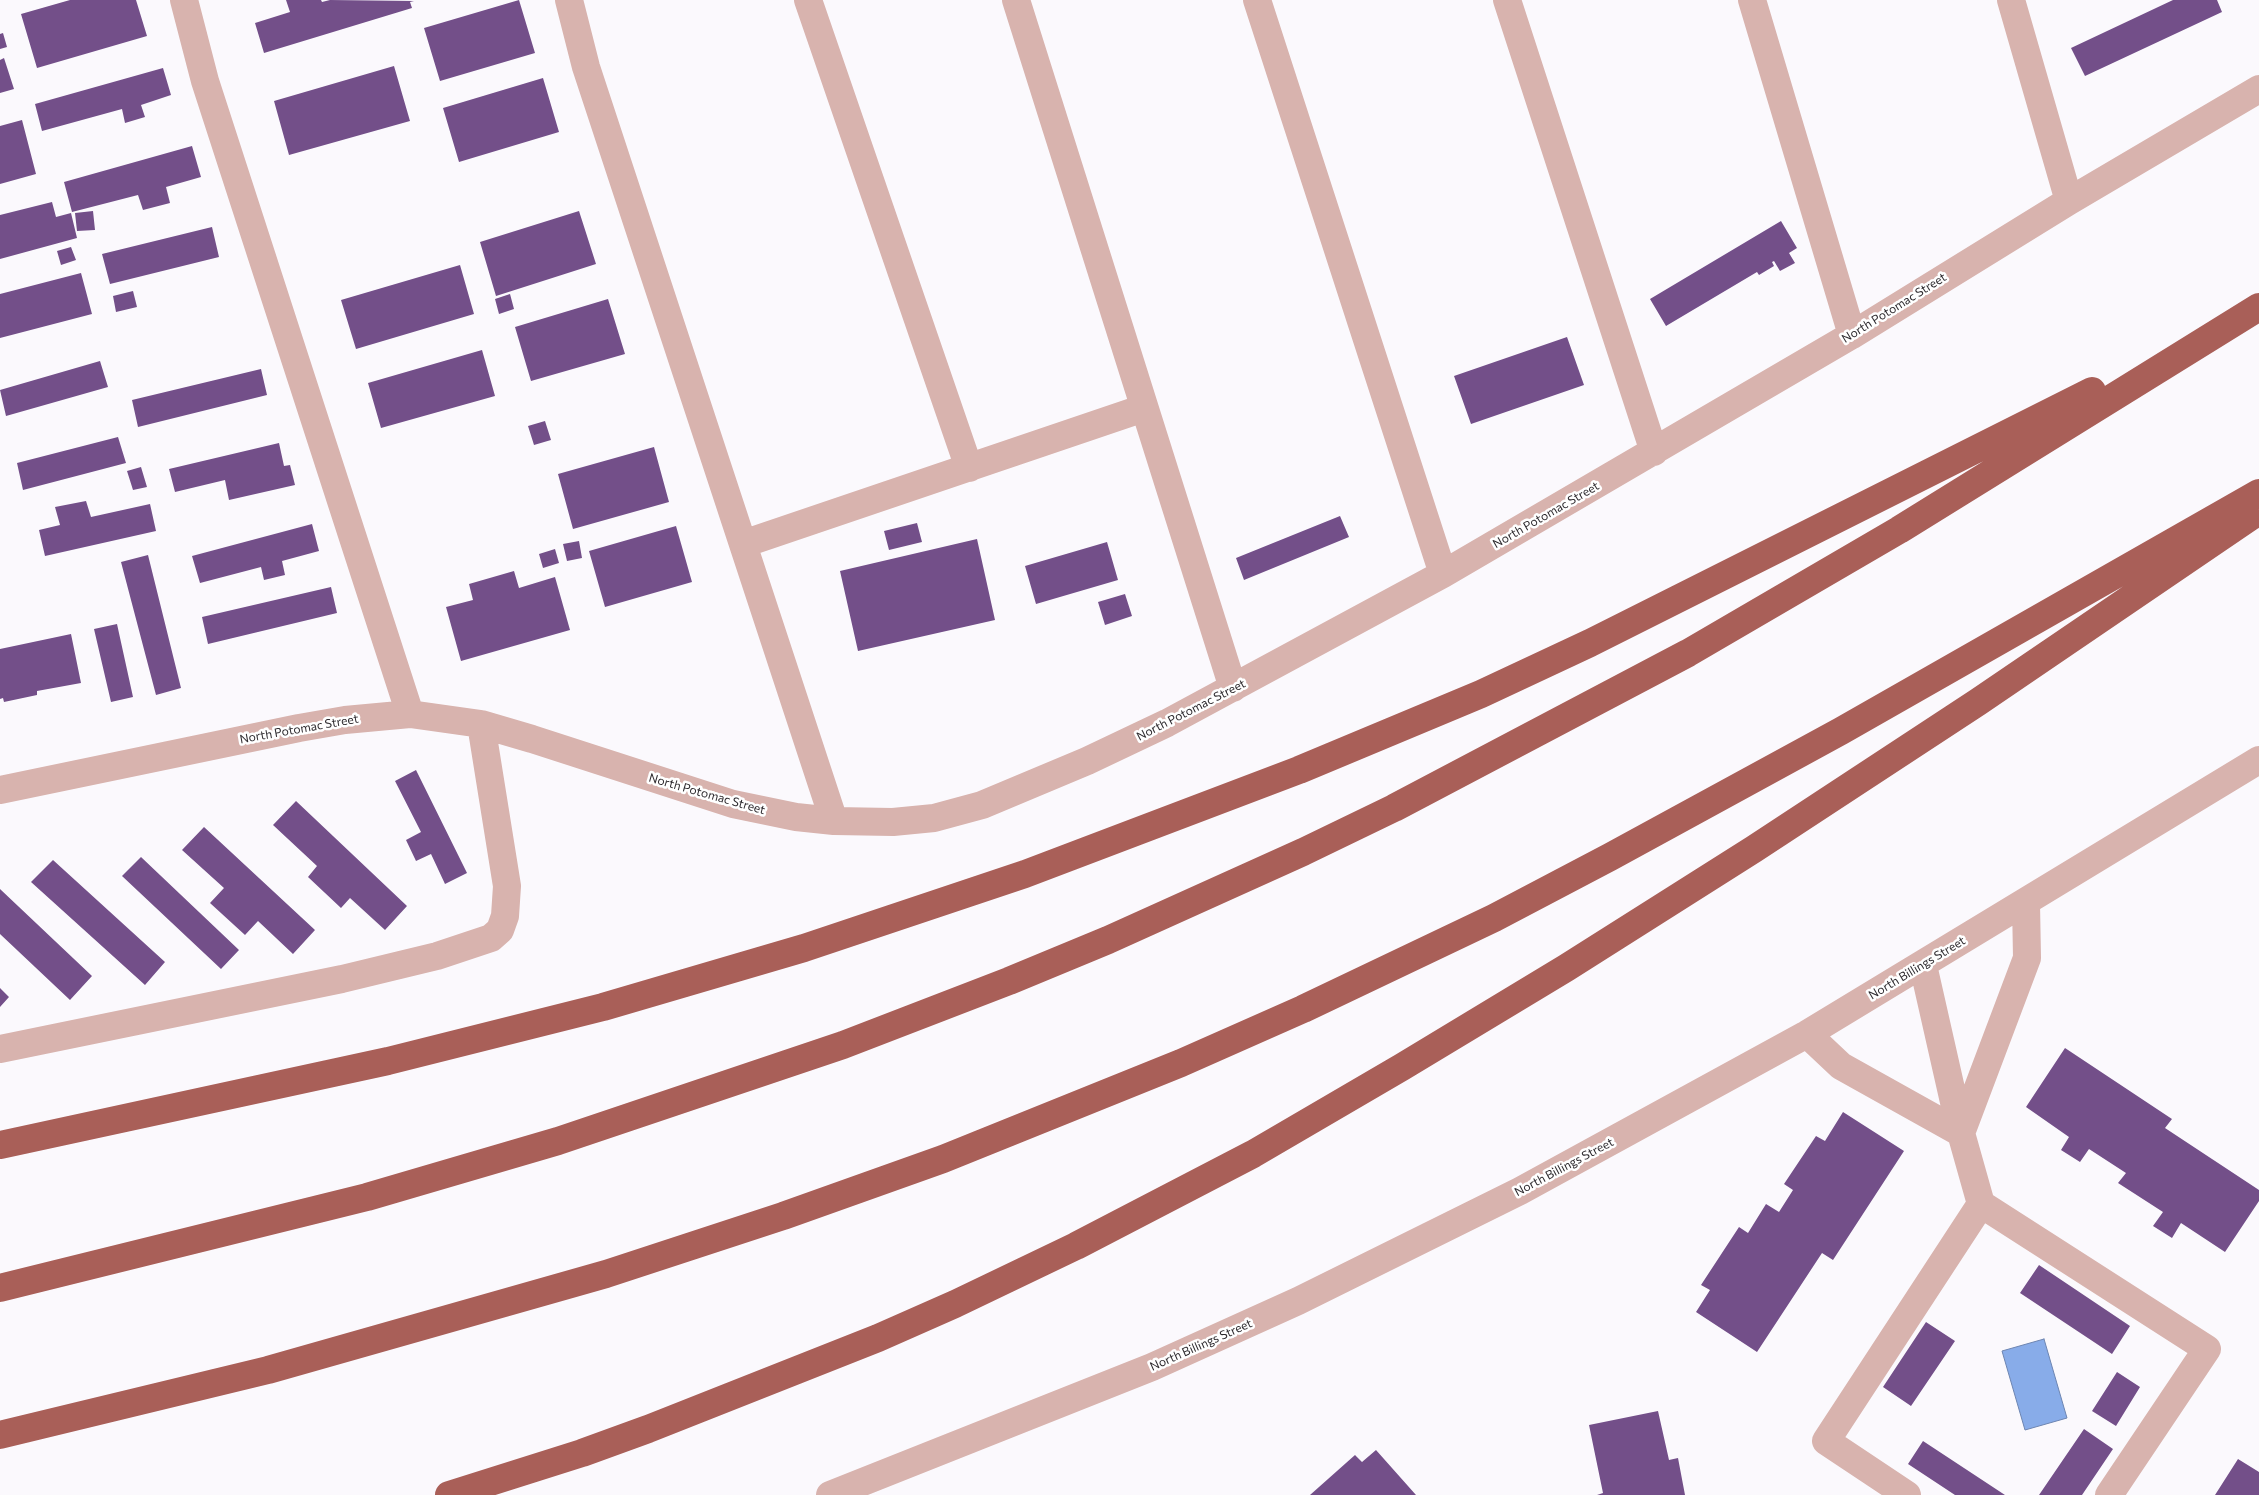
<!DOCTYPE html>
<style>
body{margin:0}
canvas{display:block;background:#fbf9fd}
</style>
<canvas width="2259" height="1495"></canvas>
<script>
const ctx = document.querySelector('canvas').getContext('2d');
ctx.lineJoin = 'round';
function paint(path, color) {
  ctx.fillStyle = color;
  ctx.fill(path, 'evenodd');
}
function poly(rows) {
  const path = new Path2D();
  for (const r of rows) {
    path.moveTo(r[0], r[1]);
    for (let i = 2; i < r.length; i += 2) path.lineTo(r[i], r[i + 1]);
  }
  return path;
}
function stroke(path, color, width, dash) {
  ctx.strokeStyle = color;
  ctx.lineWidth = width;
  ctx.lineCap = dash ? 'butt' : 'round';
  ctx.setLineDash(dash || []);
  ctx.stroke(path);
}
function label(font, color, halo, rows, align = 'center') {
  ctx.font = font + ' Commissioner,sans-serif';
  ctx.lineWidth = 5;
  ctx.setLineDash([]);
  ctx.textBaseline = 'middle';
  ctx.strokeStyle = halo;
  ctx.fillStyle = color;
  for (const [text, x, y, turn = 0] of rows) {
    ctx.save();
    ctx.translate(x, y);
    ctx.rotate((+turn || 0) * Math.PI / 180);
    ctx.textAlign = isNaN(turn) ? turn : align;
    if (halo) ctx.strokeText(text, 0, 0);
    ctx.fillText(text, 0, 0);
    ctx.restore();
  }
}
const water = poly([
 [2044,1339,2067,1418,2025,1430,2002,1351,2044,1339]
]);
paint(water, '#88ace9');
stroke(water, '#6d85b1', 1);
paint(poly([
 [70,0,136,0,147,36,37,68,21,14],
 [286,0,321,0,322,2,330,0,414,1,410,2,412,8,264,53,255,23,290,12],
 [519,0,535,53,440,81,424,28],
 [2173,0,2217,0,2222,12,2085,76,2071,48],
 [3,33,7,47,0,49,0,34],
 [4,58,14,89,0,93,0,60],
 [394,66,410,121,289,155,274,101],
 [163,68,171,95,141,105,145,117,125,123,122,109,42,131,35,104],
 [543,78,559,132,459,162,443,108],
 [22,120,36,174,0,184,0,126],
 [192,146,201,177,166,187,170,203,143,210,138,195,72,212,64,182],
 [52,202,56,217,71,213,77,238,0,259,0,215],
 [93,211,95,230,77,231,75,213],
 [579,211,596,264,496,296,480,242],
 [1781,221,1797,248,1789,253,1795,263,1780,271,1774,261,1772,262,1774,266,1759,275,1757,272,1666,326,1650,299],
 [212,227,219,257,110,284,102,254],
 [71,247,76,260,61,265,57,251],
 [460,265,474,314,356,349,341,300],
 [81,273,92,314,0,338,0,294],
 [133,291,137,307,116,312,113,296],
 [510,294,514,309,499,314,495,299],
 [608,299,625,354,531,381,515,327],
 [1567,337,1584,385,1471,424,1454,376],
 [482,350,495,396,381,428,368,383],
 [100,361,108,387,6,416,0,390],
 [261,369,267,395,138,427,132,400],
 [545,421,551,440,534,445,528,426],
 [118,437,126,463,23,490,17,463],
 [279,443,284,466,290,465,295,485,229,500,225,480,175,492,169,469],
 [654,447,669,502,573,529,558,474],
 [141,467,147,487,133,490,127,471],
 [86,501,91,517,150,504,156,531,45,556,39,530,60,525,55,507],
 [1340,516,1349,537,1244,580,1236,558],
 [917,523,922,542,889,550,884,531],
 [312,524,319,551,282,561,285,575,264,580,261,567,200,583,192,556],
 [676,526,692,582,605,607,589,551],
 [977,539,995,620,858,651,840,571],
 [579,541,582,558,567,561,563,544],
 [1107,542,1118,580,1036,604,1025,566],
 [555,549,559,563,543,568,539,554],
 [148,555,181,688,156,695,121,562],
 [514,571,519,588,555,577,570,630,461,661,446,607,473,600,469,584],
 [331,587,337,613,208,644,202,617],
 [1125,594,1132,616,1105,625,1098,602],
 [117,624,133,697,111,702,94,629],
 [71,634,81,683,37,691,37,695,4,702,3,698,0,699,0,649],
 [416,770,467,873,445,884,431,854,416,861,406,840,421,832,395,781],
 [296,801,407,906,385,930,350,898,341,908,308,877,317,866,273,825],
 [204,827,315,930,293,954,258,921,245,935,210,903,224,888,182,850],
 [141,857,239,950,221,969,122,876],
 [53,860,165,962,145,985,31,882],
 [0,889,92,976,70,1000,0,934],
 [0,988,9,997,0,1007],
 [2065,1048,2172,1119,2165,1128,2259,1190,2259,1201,2225,1252,2181,1223,2172,1238,2153,1226,2163,1212,2118,1183,2126,1173,2089,1149,2080,1162,2061,1150,2069,1137,2026,1107],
 [1843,1112,1904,1151,1833,1260,1822,1253,1757,1352,1696,1312,1710,1290,1701,1285,1739,1227,1748,1233,1766,1204,1779,1212,1793,1190,1784,1184,1816,1136,1825,1141],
 [2039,1265,2130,1326,2112,1354,2020,1293],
 [1926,1322,1955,1341,1911,1406,1883,1387],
 [2117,1372,2140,1387,2116,1426,2092,1411],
 [1658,1411,1669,1460,1678,1458,1685,1495,1597,1495,1603,1493,1589,1425],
 [2084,1429,2113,1449,2082,1495,2039,1495],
 [1923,1441,2005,1495,1955,1495,1908,1464],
 [1376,1450,1416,1495,1310,1495,1355,1455,1362,1462],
 [2238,1459,2259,1472,2259,1495,2215,1495]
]), '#734f89');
stroke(poly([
 [184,0,205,81,410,714],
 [569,0,586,67,834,821],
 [808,0,969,468],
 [1016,0,1233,688],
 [1257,0,1443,574],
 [1507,0,1654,452],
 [1752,0,1852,335],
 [2011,0,2069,201],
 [743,544,1144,408],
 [0,790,299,728,345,720,410,714,481,724,532,739,733,804,796,817,834,821,893,822,934,818,982,805,1087,761,1167,723,1443,574,1852,335,2069,201,2259,89],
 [1923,965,1961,1133,1981,1204,2207,1349,2109,1495],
 [1807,1034,1841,1066,1961,1133],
 [0,1049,342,979,437,956,491,938,500,930,505,916,507,886,481,724],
 [1961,1133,2027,958,2026,903],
 [830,1495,1152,1367,1298,1301,1520,1191,1807,1034,2259,760],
 [1907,1495,1826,1441,1981,1204]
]), '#d8b3ae', 28);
stroke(poly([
 [0,1145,388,1061,603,1007,804,948,1025,874,1299,770,1481,694,1590,643,2092,391],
 [0,1288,367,1197,558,1141,843,1045,1009,981,1108,940,1303,852,1394,808,1688,653,1899,530,2259,307],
 [0,1435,268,1370,606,1274,783,1216,943,1159,1181,1063,1303,1009,1494,918,1610,857,1841,731,2259,493],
 [449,1495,582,1453,648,1429,878,1338,955,1304,1076,1246,1253,1154,1402,1067,1566,968,1754,849,1978,702,2250,517]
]), '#a95f58', 28);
label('12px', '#2d2a2e', '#fff', [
 ["North Potomac Street",1894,308,-32],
 ["North Potomac Street",1546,515,-30],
 ["North Potomac Street",1191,710,-27],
 ["North Potomac Street",299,729,-10],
 ["North Potomac Street",707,794,16],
 ["North Billings Street",1917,968,-31],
 ["North Billings Street",1564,1167,-28],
 ["North Billings Street",1201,1345,-24]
]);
</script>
